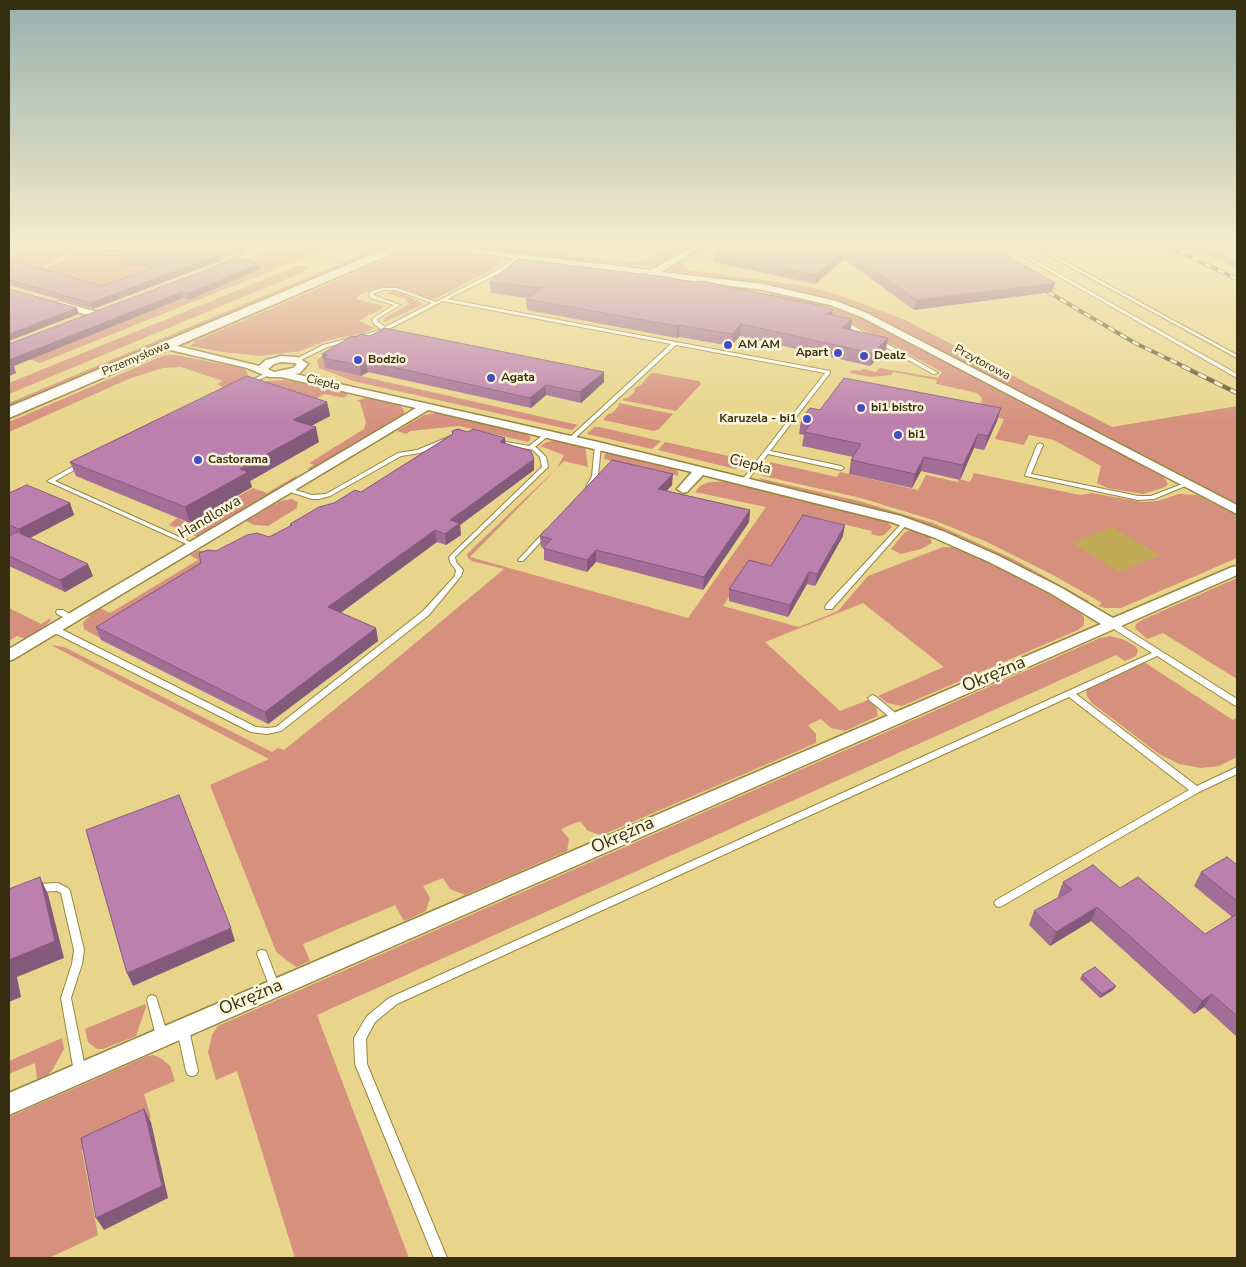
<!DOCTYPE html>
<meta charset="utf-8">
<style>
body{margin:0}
#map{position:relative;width:1246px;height:1267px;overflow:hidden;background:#e8d58b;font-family:"Nunito Sans",sans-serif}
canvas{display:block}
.frame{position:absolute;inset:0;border:10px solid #362e10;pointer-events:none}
</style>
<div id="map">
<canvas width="1246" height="1267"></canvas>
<div class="frame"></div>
</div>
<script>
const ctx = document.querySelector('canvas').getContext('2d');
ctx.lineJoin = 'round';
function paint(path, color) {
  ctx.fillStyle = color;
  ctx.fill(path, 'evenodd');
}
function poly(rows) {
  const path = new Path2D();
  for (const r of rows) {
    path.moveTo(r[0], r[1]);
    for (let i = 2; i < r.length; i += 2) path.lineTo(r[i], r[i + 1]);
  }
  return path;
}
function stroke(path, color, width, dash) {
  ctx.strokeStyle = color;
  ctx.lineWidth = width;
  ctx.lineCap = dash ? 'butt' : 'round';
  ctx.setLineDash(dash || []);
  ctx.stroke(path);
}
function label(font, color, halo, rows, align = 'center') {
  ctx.font = font + ' "Nunito Sans",sans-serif';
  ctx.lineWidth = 5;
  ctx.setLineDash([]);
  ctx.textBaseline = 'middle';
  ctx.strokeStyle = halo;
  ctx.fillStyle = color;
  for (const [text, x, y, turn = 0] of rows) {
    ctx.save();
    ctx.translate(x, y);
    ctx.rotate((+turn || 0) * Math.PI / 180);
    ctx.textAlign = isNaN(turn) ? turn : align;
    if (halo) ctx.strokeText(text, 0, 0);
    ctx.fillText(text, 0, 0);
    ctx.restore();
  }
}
paint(poly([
 [246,246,245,251,97,307,88,308,14,285,79,252,126,256],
 [289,246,333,246,40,363,10,352],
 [459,246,496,246,568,255,560,258],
 [664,246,693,246,658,266,651,267,577,260,575,258,576,256,635,263,648,259,661,251],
 [707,246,712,246,683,263,688,270,805,286,836,294,903,319,1112,427,1237,406,1237,505,873,316,835,301,801,292,761,284,673,273,667,270],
 [1187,246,1204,246,1237,261,1237,269],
 [9,247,24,247,74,251,11,284,9,284],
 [418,248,494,259,500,260,501,263,488,272,435,299,425,299,409,291,395,287,373,289,359,295,356,299,384,306,382,309,372,314,367,314,369,315,359,321,375,328,363,333,326,341,300,351,261,356,223,352,190,346,196,341,405,251],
 [370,251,373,252,9,409,9,403],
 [386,255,389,256,185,345,187,342],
 [300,265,311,267,301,273,9,394,9,383],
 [392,291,401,293,424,304,383,323,385,318,409,304,405,299,387,293],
 [772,291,829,304,864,319,1163,476,1168,484,1165,487,1143,494,1107,488,1097,483,1101,466,1054,440,1029,435,1024,445,995,439,1004,419,989,416,969,408,999,414,1001,410,981,405,982,398,977,393,936,384,937,380,893,372,891,375,871,377,850,373,852,370,861,371,863,369,876,372,880,368,938,378,942,372,847,321,773,301,769,293],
 [165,355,176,355,241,368,246,370,248,375,227,388,223,387,217,384,223,381,181,367,163,368,131,378,9,432,9,422],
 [323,355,325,368,578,425,572,430,353,381,319,368,317,360],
 [653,373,699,381,701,384,676,411,622,400,629,397,635,391,634,389,642,384,650,374],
 [285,380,306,383,309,382,343,391,348,395,344,398,325,394,317,398,259,385,266,381],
 [366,398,399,404,404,410,404,414,402,417,314,469,307,469,314,465,309,463,364,429,366,422,360,402,356,401],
 [619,403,673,414,659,429,654,431,603,420,608,414,612,413,618,407],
 [435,413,443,413,525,433,531,437,530,440,528,442,459,426,410,431,406,434,397,431,424,415],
 [594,427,599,427,661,441,652,449,587,434],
 [560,440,585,446,588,467,564,461,470,557,688,618,766,507,695,492,700,486,709,482,731,481,887,521,892,527,884,535,879,536,871,534,872,531,809,516,770,577,746,571,723,606,799,627,838,611,868,576,943,547,956,547,1000,567,1077,610,1084,617,1084,625,1078,630,902,706,887,703,878,696,944,667,863,603,765,642,840,711,868,700,876,707,878,716,845,731,831,728,821,719,808,725,816,734,816,743,602,835,588,831,580,821,561,829,569,839,567,851,465,895,450,889,443,878,423,886,430,898,426,911,404,921,395,905,303,944,310,961,296,967,277,953,275,949,210,785,269,759,51,645,64,647,272,752,278,748,284,750,371,680,504,569,472,561,468,558,467,554,557,468,564,455,540,446,547,442],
 [665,442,747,460,750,462,735,469,658,450],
 [609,452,673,467,678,471,678,476,604,459,605,454],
 [770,462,837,477,840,472,918,490,926,475,958,482,959,479,970,482,974,473,1080,495,1092,493,1142,502,1158,501,1179,494,1197,495,1237,515,1237,558,1121,608,1106,608,1098,606,1102,603,1053,575,985,541,936,521,861,498,763,476,762,472],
 [296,476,297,479,198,537,169,525,177,518,190,524,253,488,267,493],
 [758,478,859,501,933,523,1013,559,1089,601,1086,602,1045,579,977,545,917,521,766,482],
 [292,499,298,502,297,508,268,526,254,525,246,521,280,501],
 [911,530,917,530,929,535,932,543,921,549,901,554,891,549,905,532],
 [199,550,213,556,208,573,100,638,84,629,83,623,91,614,100,608,110,613,198,560,190,555],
 [1237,578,1237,679,1163,633,1147,639,1135,628,1136,624,1142,620],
 [9,608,41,624,51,618,50,621,44,628,26,639,17,636,9,641],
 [1110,636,1125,640,1136,647,1138,651,1136,656,1125,661,1116,655,317,1015,409,1258,295,1258,237,1071,216,1080,208,1052,212,1035,218,1026,1100,638],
 [1144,662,1233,720,1237,718,1237,757,1219,766,1201,768,1179,764,1159,754,1092,703,1087,696,1086,691,1091,686],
 [145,1004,146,1007,136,1036,103,1049,97,1049,88,1042,85,1029],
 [62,1038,64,1049,53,1069,48,1075,37,1079,35,1063,9,1074,9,1061],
 [153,1055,162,1059,170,1066,175,1081,144,1094,151,1118,82,1151,98,1235,49,1258,9,1258,9,1117,148,1056]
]), '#d5907e');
paint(poly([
 [1112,527,1160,555,1119,572,1072,543]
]), '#c1ab56');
const service = poly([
 [1005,246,1010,246,1237,374,1237,378,1005,246],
 [1032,246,1037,246,1237,355,1237,358,1032,246],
 [517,256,520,257,500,273,447,299,830,371,830,373,770,451,841,466,844,468,841,470,768,454,747,481,745,482,742,480,825,373,676,345,573,440,571,441,568,439,569,438,671,344,443,301,387,330,374,335,327,347,299,361,294,360,323,345,370,333,381,329,374,324,372,319,394,305,371,298,369,294,371,291,383,288,397,288,436,302,496,271,517,256],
 [383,290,396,290,432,303,385,327,378,322,377,319,400,305,375,296,373,294,383,290],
 [841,321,845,321,872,337,868,338,841,323,841,321],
 [878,341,882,341,938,373,933,374,878,343,878,341],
 [266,373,271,374,251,384,246,383,266,373],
 [547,432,550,434,549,435,535,447,537,448,546,457,548,467,455,557,456,562,463,570,461,576,429,615,281,731,267,734,251,732,51,631,50,629,51,627,57,627,256,727,267,728,276,727,423,611,455,576,456,570,450,562,449,557,450,556,542,467,540,457,533,450,495,442,495,440,529,446,547,432],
 [451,436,454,438,453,439,420,453,401,456,330,496,319,499,312,499,287,491,286,490,289,488,312,495,326,494,398,453,417,450,451,436],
 [598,443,601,445,598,476,591,488,589,489,586,487,592,476,595,445,598,443],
 [1040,443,1043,445,1031,474,1138,496,1151,496,1185,483,1189,483,1190,484,1154,499,1138,500,1026,476,1025,475,1037,445,1040,443],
 [81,462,83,463,83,465,55,481,197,545,198,546,197,547,193,547,47,481,81,462],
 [906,520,909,522,908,523,832,609,826,609,825,607,826,605,904,521,906,520],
 [547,530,549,531,550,532,549,533,523,561,519,561,518,560,519,559,545,531,547,530],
 [57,610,63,610,76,618,72,620,69,620,57,614,56,612,57,610],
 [1109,622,1115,622,1237,699,1237,706,1234,705,1157,656,1076,694,1197,786,1237,767,1237,774,1199,792,1002,906,999,907,996,906,994,903,996,900,1189,790,1069,697,397,1004,375,1022,366,1039,367,1064,447,1258,434,1258,355,1064,354,1038,367,1016,389,998,1152,653,1109,626,1108,624,1109,622],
 [872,695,875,696,898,715,899,717,898,719,892,719,869,700,868,698,872,695],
 [58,883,68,888,70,891,84,950,82,964,71,998,86,1072,84,1076,80,1077,76,1076,74,1072,61,998,72,964,74,950,61,893,57,891,37,892,34,891,32,888,34,885,37,884,58,883],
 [262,950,266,951,267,954,280,988,279,991,275,993,271,991,270,988,257,954,258,951,262,950],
 [152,995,156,997,157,1000,168,1036,166,1040,162,1041,158,1040,156,1036,147,1000,148,997,152,995],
 [183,1025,187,1026,189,1030,198,1071,196,1075,192,1076,188,1075,186,1071,177,1030,179,1026,183,1025]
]);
const minor = poly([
 [71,246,113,246,142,248,146,250,142,252,75,248,71,246],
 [262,246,271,246,266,251,224,268,217,266,262,246],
 [430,246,452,246,651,270,694,246,703,246,661,272,763,284,836,301,867,313,1237,505,1237,514,861,317,830,305,763,290,434,248,430,246],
 [58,301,97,312,99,314,94,317,55,306,53,304,58,301],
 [165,343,259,366,266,360,281,356,297,357,308,364,300,373,295,374,598,442,901,516,945,532,999,556,1060,587,1113,618,1232,567,1237,566,1237,575,9,1115,9,1093,1101,624,1050,593,989,562,935,538,891,522,703,475,687,492,683,493,677,489,692,472,428,410,14,659,9,661,9,649,416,408,281,377,269,377,247,368,162,348,160,346,165,343],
 [281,362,295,363,297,364,293,368,274,372,268,369,274,364,281,362]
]);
const tertiary = poly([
 [1205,246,1218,246,1237,254,1237,261,1205,246]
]);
const secondary = poly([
 [392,246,407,246,405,248,9,418,9,407,392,246]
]);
stroke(service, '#97853c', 2);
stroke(minor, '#97853c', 3);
stroke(tertiary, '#97853c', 2);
stroke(secondary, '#97853c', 3);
paint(service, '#fff');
paint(minor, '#fff');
paint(tertiary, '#fff');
paint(secondary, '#fff');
const railFar1 = poly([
 [1167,246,1237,279],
 [1048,292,1135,343,1185,367]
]);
const rail = poly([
 [1182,366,1237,393]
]);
stroke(railFar1, '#61562e', 4);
stroke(rail, '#61562e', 4.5);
stroke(railFar1, '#fdf6da', 2.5, [7]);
stroke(rail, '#fdf6da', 3, [9]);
paint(poly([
 [725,246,870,251,861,246,990,246,1052,292,914,310,844,259,815,284,713,262,714,254],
 [9,259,102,286,152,268,121,265,120,260,222,260,93,309,9,285],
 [260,269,189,300,183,298,13,366,16,373,9,376,9,344],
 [490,282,832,315,852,319,851,330,886,350,870,366,740,336,731,346,679,337,677,338,527,310,526,299,527,298,491,293],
 [322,354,604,382,581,403,546,395,531,408,368,372,361,376,325,368],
 [327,402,330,416,311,426,319,442,250,481,252,487,190,523,76,476,70,462],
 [1001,408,997,421,984,450,974,448,960,480,921,471,912,488,849,474,851,460,853,457,802,446,804,435,799,434,801,420,820,410],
 [452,431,506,443,534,470,460,525,461,535,446,545,437,542,340,613,376,628,378,641,268,724,101,640,96,627,201,563,216,551,269,537,291,526,290,524,334,503,361,492,452,434],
 [672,485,667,491,750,510,749,522,703,590,596,562,587,572,544,560,544,548,541,547,540,536],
 [9,493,70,503,74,515,30,538,93,576,65,592,9,566,9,536,11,535,9,534],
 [843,536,815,586,807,584,788,617,729,601,729,589,771,566],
 [1237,865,1237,1037,1204,1007,1194,1014,1091,921,1050,946,1029,925,1034,911,1059,897,1058,896,1063,882,1120,888,1205,934,1232,917,1194,886,1201,872],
 [1082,975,1116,986,1113,990,1100,998,1080,979]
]), '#a26e96');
paint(poly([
 [845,250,844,259,815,284,816,275],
 [220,254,222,260,93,309,91,303],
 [259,264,260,269,189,300,187,294],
 [1055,283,1052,292,914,310,916,300],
 [182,292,183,298,9,368,9,360],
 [77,308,79,314,9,341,9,334],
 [833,310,831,322,827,314],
 [852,319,850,331,842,328],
 [741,324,740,336,731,346,732,334],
 [679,325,679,337,677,338,677,326],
 [888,338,886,350,870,366,872,353],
 [366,361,368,372,361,376,360,365],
 [14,366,16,373,9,376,9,368],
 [604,372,604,382,581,403,580,392],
 [546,385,546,395,531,408,530,398],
 [327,402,330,416,296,434,293,420],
 [1001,408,997,421,984,450,988,436],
 [316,427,319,442,250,481,252,487,190,523,185,507,240,469],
 [978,434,974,448,960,480,963,465],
 [505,438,506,449,500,442],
 [924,457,921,471,912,488,915,474],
 [534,459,534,470,460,525,461,535,446,545,445,534,450,520],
 [673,474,672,485,658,500,658,489],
 [70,503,74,515,24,541,19,529],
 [750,510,749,522,703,590,704,577],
 [845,525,843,536,815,586,817,574],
 [435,530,437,542,331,620,328,607],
 [596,550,596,562,587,572,587,560],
 [88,564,93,576,65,592,60,580],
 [809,572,807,584,788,617,790,605],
 [376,628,378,641,268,724,265,712],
 [40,877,48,894,64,958,17,977,21,997,9,1002,9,960],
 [1097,907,1091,921,1050,946,1056,932],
 [231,928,235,941,133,986,127,973],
 [1116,986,1113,990,1100,998,1102,994],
 [1212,994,1204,1007,1194,1014,1202,1001],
 [144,1109,151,1122,168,1198,104,1230,96,1218]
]), '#845a7a');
const building = poly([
 [165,246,188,246,220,254,91,303,9,280,9,259,102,286,164,264,120,260,123,248,165,246],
 [725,246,840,246,889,255,875,246,990,246,1055,283,916,300,845,250,816,275,714,254,725,246],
 [238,258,259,264,187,294,182,292,9,360,9,344,238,258],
 [518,259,666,277,695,283,699,281,707,282,823,306,833,310,827,314,852,319,842,328,888,338,872,353,741,324,732,334,679,325,677,326,526,299,542,288,490,282,518,259],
 [9,289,77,308,9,334,9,289],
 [384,328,604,372,580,392,546,385,530,398,366,361,360,365,323,358,327,355,322,354,352,336,356,337,361,334,370,336,384,328],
 [9,365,14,366,9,368,9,365],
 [247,376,327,402,293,420,316,427,240,469,248,472,185,507,70,462,247,376],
 [844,378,1001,408,988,436,978,434,963,465,924,457,915,474,851,460,861,444,804,432,811,423,801,420,810,408,820,410,844,378],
 [458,429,468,432,473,429,505,438,500,442,531,451,534,459,450,520,460,523,445,534,435,530,328,607,376,628,265,712,96,627,201,563,199,553,208,550,216,551,247,535,257,533,269,537,292,525,290,524,319,507,334,503,355,490,361,492,453,434,452,431,458,429],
 [612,460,673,474,658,489,750,510,704,577,596,550,587,560,543,548,552,539,540,536,612,460],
 [27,485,70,503,19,529,9,525,9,493,27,485],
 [803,515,845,525,817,574,809,572,790,605,729,589,749,560,771,566,803,515],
 [17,532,88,564,60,580,9,556,9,536,17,532],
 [179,795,231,928,127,973,86,830,179,795],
 [1227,857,1237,865,1237,901,1201,872,1227,857],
 [1093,865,1120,888,1138,877,1205,934,1237,914,1237,1016,1212,994,1202,1001,1097,907,1056,932,1034,911,1072,890,1063,882,1093,865],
 [40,877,55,941,9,960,9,889,40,877],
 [1095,967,1116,986,1102,994,1082,975,1095,967],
 [9,969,11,980,9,981,9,969],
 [144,1109,162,1186,96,1218,81,1138,144,1109]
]);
paint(building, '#bc80ae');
stroke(building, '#845a7a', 1);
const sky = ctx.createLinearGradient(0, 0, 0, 423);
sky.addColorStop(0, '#98b0ae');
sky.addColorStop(0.58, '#f5eccb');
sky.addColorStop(1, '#f5eccb00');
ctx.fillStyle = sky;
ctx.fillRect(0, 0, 1246, 423);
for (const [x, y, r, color] of [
 [728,345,5,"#464cc1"],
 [838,353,5,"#464cc1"],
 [864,356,5,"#464cc1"],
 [358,360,5,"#464cc1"],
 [491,378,5,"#464cc1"],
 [861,408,5,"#464cc1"],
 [807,419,5,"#464cc1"],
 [898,435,5,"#464cc1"],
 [198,460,5,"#464cc1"]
]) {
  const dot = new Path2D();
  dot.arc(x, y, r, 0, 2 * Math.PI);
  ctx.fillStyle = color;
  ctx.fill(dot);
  stroke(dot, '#fdf6da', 2);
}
label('bold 12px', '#362e10', '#fdf6da', [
 ["AM AM",738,345],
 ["Apart",828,353,"right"],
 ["Dealz",874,356],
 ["Bodzio",368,360],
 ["Agata",501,378],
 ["bi1 bistro",871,408],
 ["Karuzela - bi1",797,419,"right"],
 ["bi1",908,435],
 ["Castorama",208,460]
], 'left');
label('12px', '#362e10', '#fdf6da', [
 ["Przemysłowa",136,359,-23],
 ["Przytorowa",982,363,28],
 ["Ciepła",323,383,14]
]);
label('15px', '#362e10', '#fdf6da', [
 ["Ciepła",750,465,14],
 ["Handlowa",210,518,-31]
]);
label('18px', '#362e10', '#fdf6da', [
 ["Okrężna",994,675,-23],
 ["Okrężna",623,836,-24],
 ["Okrężna",251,998,-23]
]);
</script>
